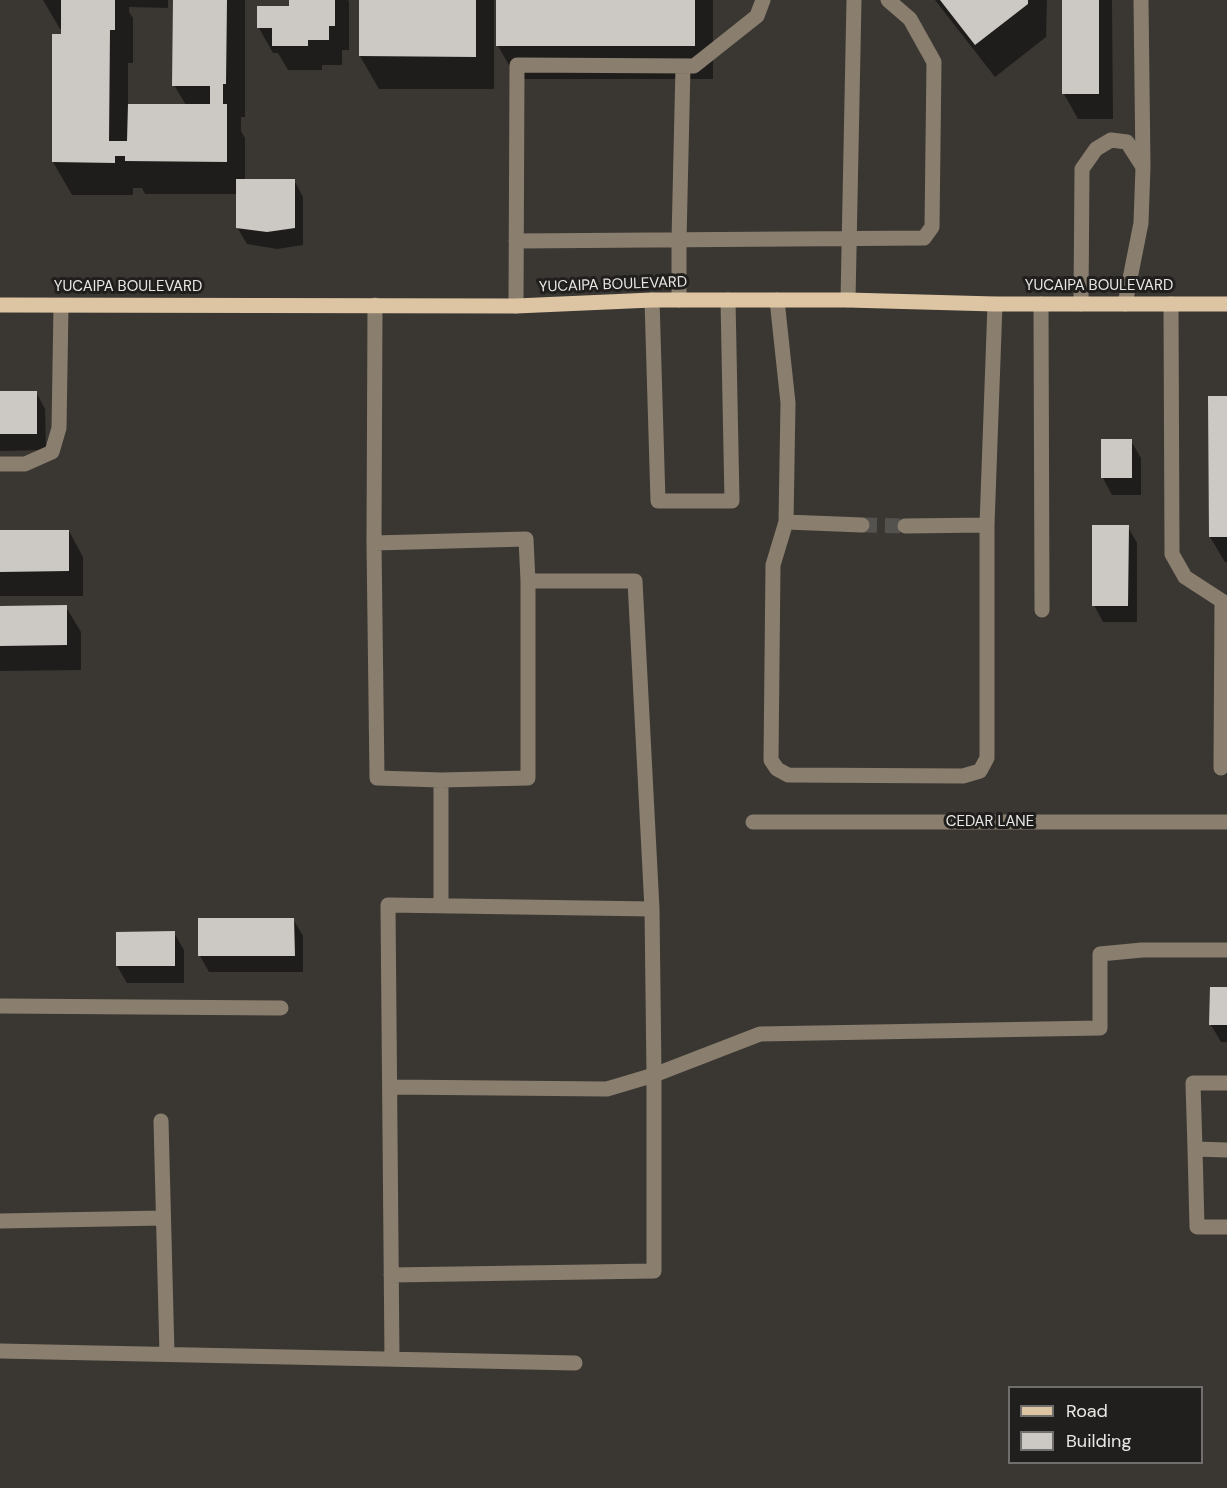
<!DOCTYPE html>
<style>
body{margin:0}
#map{position:relative;width:1227px;height:1488px;overflow:hidden;background:#3a3733;font-family:"DM Sans",sans-serif}
canvas{display:block}
.legend{position:absolute;left:1008px;top:1386px;width:195px;height:78px;box-sizing:border-box;background:#201f1d;border:2px solid #716f6d;margin:0;padding:8px 10px;list-style:none;font-size:18px;color:#eae8e5}
.legend li{display:flex;align-items:center;gap:12px;height:30px}
.legend b{width:30px;border:2px solid #716f6d}
</style>
<div id="map">
<canvas width="1227" height="1488"></canvas>
<ul class="legend">
<li><b style="height:8px;background:#ddc5a3"></b>Road</li>
<li><b style="height:16px;background:#ccc9c4"></b>Building</li>
</ul>
</div>
<script>
const ctx = document.querySelector('canvas').getContext('2d');
ctx.lineJoin = 'round';
function paint(path, color) {
  ctx.fillStyle = color;
  ctx.fill(path, 'evenodd');
}
function poly(rows) {
  const path = new Path2D();
  for (const r of rows) {
    path.moveTo(r[0], r[1]);
    for (let i = 2; i < r.length; i += 2) path.lineTo(r[i], r[i + 1]);
  }
  return path;
}
function stroke(path, color, width, dash) {
  ctx.strokeStyle = color;
  ctx.lineWidth = width;
  ctx.lineCap = dash ? 'butt' : 'round';
  ctx.setLineDash(dash || []);
  ctx.stroke(path);
}
function label(font, color, halo, rows, align = 'center') {
  ctx.font = font + ' "DM Sans",sans-serif';
  ctx.lineWidth = 6;
  ctx.setLineDash([]);
  ctx.textBaseline = 'middle';
  ctx.strokeStyle = halo;
  ctx.fillStyle = color;
  for (const [text, x, y, turn = 0] of rows) {
    ctx.save();
    ctx.translate(x, y);
    ctx.rotate((+turn || 0) * Math.PI / 180);
    ctx.textAlign = isNaN(turn) ? turn : align;
    if (halo) ctx.strokeText(text, 0, 0);
    ctx.fillText(text, 0, 0);
    ctx.restore();
  }
}
paint(poly([
 [43,0,168,0,168,8,129,7,129,12,133,18,133,63,128,63,128,105,186,105,174,85,174,0,245,0,245,117,241,117,241,131,245,138,245,180,294,180,303,197,303,245,277,249,247,244,237,227,237,194,145,194,142,188,133,188,133,195,72,195,53,162,63,29,60,29],
 [291,0,348,0,349,2,349,50,342,50,342,65,322,65,322,70,288,70,278,53,273,53,259,28,291,8],
 [360,0,494,0,494,89,379,89,360,56],
 [498,0,713,0,713,79,517,79,498,46],
 [935,0,1047,0,1046,37,995,77],
 [1063,0,1112,0,1113,119,1078,119,1064,94],
 [36,392,45,409,46,450,0,451,0,393],
 [1227,397,1227,562,1225,562,1210,537,1209,398],
 [1103,441,1131,441,1141,458,1141,495,1112,495,1103,478],
 [1128,527,1137,543,1137,622,1103,622,1094,605],
 [69,531,83,557,83,596,0,596,0,532],
 [0,607,66,607,81,632,81,670,0,671],
 [293,919,303,936,303,972,209,972,200,956],
 [117,933,174,933,184,950,184,983,127,983,117,966],
 [1211,988,1227,989,1227,1042,1221,1042,1211,1025]
]), '#0007');
paint(poly([
 [61,0,115,0,115,30,110,30,109,141,127,141,128,104,210,104,210,86,172,86,173,0,227,0,226,84,223,84,223,104,227,104,227,162,125,161,125,156,115,156,115,163,52,162,52,34,61,34],
 [289,0,335,0,335,26,329,26,329,40,308,40,308,46,272,46,272,28,257,28,257,6,289,6],
 [359,0,476,0,476,57,359,56],
 [496,0,695,0,695,46,496,46],
 [940,0,1028,0,1028,4,975,45],
 [1062,0,1099,0,1099,94,1062,94],
 [236,179,295,179,295,228,267,232,236,228],
 [0,391,37,391,37,434,0,434],
 [1208,396,1227,396,1227,537,1209,537],
 [1101,439,1132,439,1132,478,1101,478],
 [1092,525,1129,525,1128,606,1092,606],
 [0,530,69,530,69,571,0,572],
 [67,605,67,645,0,646,0,606],
 [198,918,294,918,295,956,198,956],
 [175,931,175,966,116,966,116,932],
 [1210,987,1227,987,1227,1025,1209,1025]
]), '#ccc9c4');
stroke(poly([
 [862,525,905,526]
]), '#54524e', 15, [15, 8]);
stroke(poly([
 [1141,0,1143,167],
 [516,241,924,238,932,227,934,62,910,19,888,0],
 [652,300,658,501,732,501,728,300],
 [679,300,679,240,683,66],
 [777,300,788,403,786,522,773,565,771,760,777,769,788,775,963,776,980,771,987,758,987,525,995,304],
 [848,300,854,0],
 [1041,304,1042,610],
 [1081,304,1082,169,1096,149,1111,140,1127,142,1143,167,1141,223,1125,304],
 [1171,304,1172,554,1185,577,1222,601,1221,768],
 [516,306,517,65,694,66,757,16,763,0],
 [0,464,25,464,52,452,59,428,61,306],
 [786,522,862,525],
 [905,526,987,525],
 [374,543,526,539,528,581,528,778,441,780,377,778,374,543,375,305],
 [441,780,441,906],
 [753,822,1227,822],
 [0,1006,281,1008],
 [390,1087,607,1089,654,1075,760,1034,1100,1028,1100,954,1142,950,1227,950],
 [161,1121,167,1354],
 [1195,1149,1193,1083,1227,1083],
 [1227,1150,1195,1149,1197,1227,1227,1227],
 [0,1221,163,1218],
 [391,1275,654,1271,654,1075,652,909,635,581,528,581],
 [0,1351,575,1363],
 [392,1359,388,905,652,909]
]), '#8a7f6e', 15);
stroke(poly([
 [0,305,516,306,652,300,848,300,995,304,1227,304]
]), '#ddc5a3', 15);
label('15px', '#eae8e5', '#201f1d', [
 ["YUCAIPA BOULEVARD",613,285,-2],
 ["YUCAIPA BOULEVARD",1099,286],
 ["YUCAIPA BOULEVARD",128,287],
 ["CEDAR LANE",990,822]
]);
</script>
